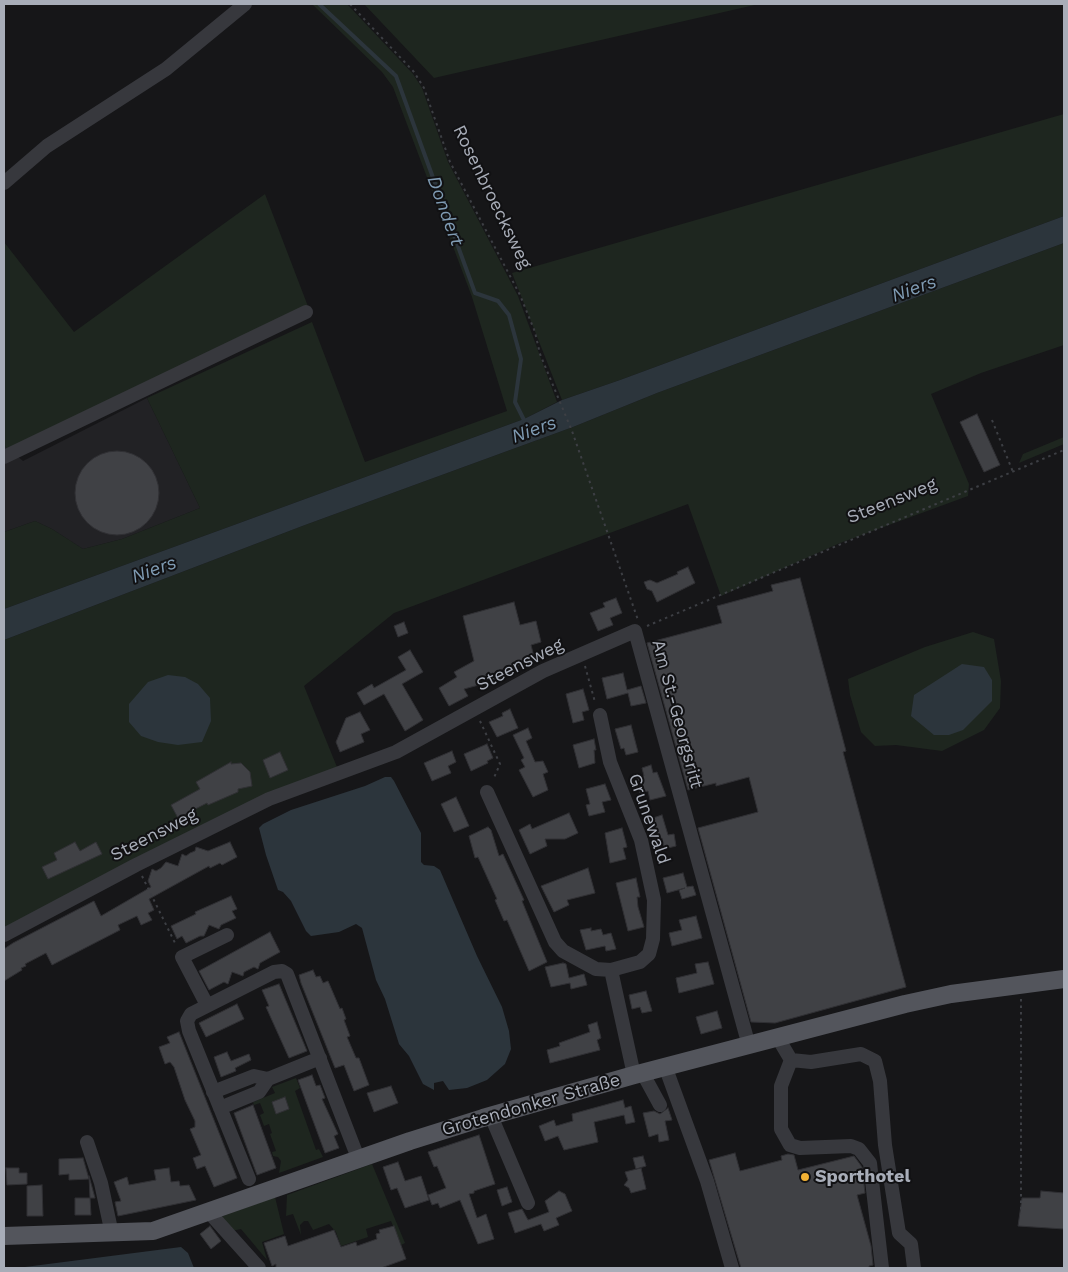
<!DOCTYPE html>
<meta charset="utf-8">
<style>
body{margin:0}
#map{position:relative;width:1068px;height:1272px;overflow:hidden;background:#161618;font-family:"Work Sans",sans-serif}
canvas{display:block}
.frame{position:absolute;inset:0;border:5px solid #a8adb8;pointer-events:none}
</style>
<div id="map">
<canvas width="1068" height="1272"></canvas>
<div class="frame"></div>
</div>
<script>
const ctx = document.querySelector('canvas').getContext('2d');
ctx.lineJoin = 'round';
function paint(path, color) {
  ctx.fillStyle = color;
  ctx.fill(path, 'evenodd');
}
function poly(rows) {
  const path = new Path2D();
  for (const r of rows) {
    if (r.length === 3) {
      path.moveTo(r[0] + r[2], r[1]);
      path.arc(r[0], r[1], r[2], 0, 2 * Math.PI);
      continue;
    }
    path.moveTo(r[0], r[1]);
    for (let i = 2; i < r.length; i += 2) path.lineTo(r[i], r[i + 1]);
  }
  return path;
}
function stroke(path, color, width, dash) {
  ctx.strokeStyle = color;
  ctx.lineWidth = width;
  ctx.lineCap = dash ? 'butt' : 'round';
  ctx.setLineDash(dash || []);
  ctx.stroke(path);
}
function label(font, color, halo, rows, align = 'center') {
  ctx.font = font + ' "Work Sans",sans-serif';
  ctx.lineWidth = 4;
  ctx.setLineDash([]);
  ctx.textBaseline = 'middle';
  ctx.strokeStyle = halo;
  ctx.fillStyle = color;
  for (const [text, x, y, turn = 0] of rows) {
    ctx.save();
    ctx.translate(x, y);
    ctx.rotate((+turn || 0) * Math.PI / 180);
    ctx.textAlign = isNaN(turn) ? turn : align;
    if (halo) ctx.strokeText(text, 0, 0);
    ctx.fillText(text, 0, 0);
    ctx.restore();
  }
}
paint(poly([
 [147,398,200,508,122,539,83,549,52,529,35,521,4,532,4,445,23,461]
]), '#222225');
paint(poly([
 [312,4,347,4,413,74,422,88,448,162,518,296,557,402,524,419,4,609,4,532,35,521,52,529,83,549,122,539,200,508,147,398,312,322,365,462,507,411,472,297,393,87,382,72],
 [364,4,759,4,434,78],
 [1064,114,1064,216,620,380,562,400,512,273],
 [265,194,309,309,8,450,4,445,4,242,74,332],
 [1064,243,1064,345,981,373,931,394,969,484,968,496,840,543,721,596,688,504,394,613,304,686,339,772,4,935,4,640,305,525,573,427,657,393],
 [1064,437,1064,444,1019,463,1023,454],
 [973,632,994,639,1001,681,1000,708,984,730,942,751,896,745,875,746,861,732,850,695,848,679,925,647],
 [296,1078,300,1088,295,1091,316,1150,319,1149,323,1157,279,1173,281,1161,278,1157,273,1156,272,1152,276,1151,270,1134,272,1133,269,1124,264,1126,260,1115,264,1113,260,1103,254,1105,253,1102,275,1093,272,1087],
 [372,1164,405,1243,401,1245,391,1221,366,1229,368,1237,341,1246,336,1232,329,1224,313,1230,308,1221,304,1221,300,1225,301,1235,293,1214,286,1216,287,1195],
 [275,1197,284,1234,262,1242,267,1260,241,1229,232,1231,222,1221,223,1216]
]), '#1e261f');
paint(poly([
 [1064,216,1064,243,657,393,573,427,305,525,4,640,4,609,524,419,562,400,620,380],
 [962,664,984,667,992,680,992,701,963,730,949,735,934,735,911,716,914,695],
 [168,675,185,677,198,684,210,698,211,721,202,742,178,745,158,742,141,736,129,722,129,704,148,682],
 [385,777,391,777,394,781,421,833,421,862,424,865,434,866,440,870,477,956,502,1007,509,1031,511,1049,505,1064,487,1080,467,1088,449,1090,443,1081,434,1083,434,1090,423,1084,409,1056,399,1044,385,999,376,980,362,928,356,924,339,932,311,936,306,931,291,901,283,892,278,890,266,855,259,828,263,824,291,810,365,786],
 [181,1247,188,1253,194,1268,17,1268]
]), '#2c353c');
stroke(poly([
 [319,4,396,76,475,293,498,301,509,315,521,359,515,402,525,422]
]), '#2c353c', 4);
const building = poly([
 [977,414,1000,465,984,472,960,422,977,414],
 [117,493,42],
 [688,567,695,583,657,602,652,591,647,589,644,582,650,580,657,583,678,574,677,572,688,567],
 [800,578,846,751,843,752,906,987,775,1023,751,1022,698,828,758,812,749,777,716,786,716,783,688,790,647,643,722,623,717,606,773,591,771,585,800,578],
 [616,598,622,613,610,618,613,625,598,631,590,613,605,607,603,603,616,598],
 [514,602,520,625,536,621,541,642,531,645,535,661,499,670,501,679,464,689,468,696,449,706,439,688,457,677,454,672,474,661,463,616,514,602],
 [404,622,408,633,398,637,394,626,404,622],
 [410,650,423,672,402,684,423,720,405,731,384,694,364,705,357,693,372,684,374,688,406,670,398,657,410,650],
 [623,673,627,690,641,686,646,703,631,706,628,693,607,699,602,678,623,673],
 [583,689,589,710,582,712,584,720,573,723,566,694,583,689],
 [510,709,518,728,497,737,489,722,503,716,502,713,510,709],
 [360,712,370,730,361,734,364,742,340,752,336,742,346,718,360,712],
 [631,725,638,752,626,755,624,748,621,749,615,729,631,725],
 [528,728,532,738,526,741,535,762,543,761,548,772,543,774,548,790,533,797,519,770,525,767,521,760,524,758,513,735,528,728],
 [594,739,596,750,594,750,595,763,579,768,573,745,594,739],
 [487,744,493,758,487,761,488,763,471,771,464,754,487,744],
 [452,751,456,762,448,766,451,773,432,781,424,763,452,751],
 [280,752,288,770,270,778,263,760,280,752],
 [231,762,231,764,241,763,250,772,252,786,238,789,238,792,208,805,207,803,178,818,171,805,200,789,196,782,231,762],
 [651,765,653,773,657,772,666,796,650,800,648,791,640,793,636,778,644,776,642,768,651,765],
 [605,784,611,800,602,802,605,812,589,816,586,805,590,804,586,789,605,784],
 [456,797,469,826,454,832,441,804,456,797],
 [569,813,578,833,565,839,545,839,547,846,530,854,519,830,530,824,532,829,569,813],
 [662,815,668,835,674,834,676,846,664,849,662,838,653,840,647,820,662,815],
 [488,827,491,830,499,856,503,854,524,900,522,901,547,962,529,971,507,920,504,921,495,900,497,899,478,857,475,858,469,836,488,827],
 [622,828,627,847,623,848,626,859,610,863,605,833,622,828],
 [75,842,80,851,96,842,102,854,48,879,42,867,57,860,54,853,75,842],
 [230,842,237,857,222,865,220,863,210,868,209,866,149,899,154,910,148,913,152,920,141,925,137,916,118,925,120,930,52,965,46,953,25,964,26,966,21,968,22,970,4,981,4,949,13,943,94,901,101,916,151,887,148,881,152,869,156,871,161,868,166,862,178,866,182,854,186,856,190,853,195,851,196,847,208,851,230,842],
 [588,868,595,893,567,900,569,905,554,912,541,886,588,868],
 [683,873,687,887,693,886,696,895,682,899,679,890,685,888,667,893,663,878,683,873],
 [636,878,640,897,637,897,638,907,644,927,628,931,616,883,636,878],
 [231,896,237,909,232,911,236,918,221,925,219,929,209,925,204,936,200,936,186,943,182,936,177,939,171,926,196,914,195,912,231,896],
 [696,916,702,938,672,946,669,933,682,930,679,920,696,916],
 [591,928,591,931,601,929,603,935,611,933,616,949,606,951,605,946,586,950,580,930,591,928],
 [270,932,280,952,260,963,258,969,254,967,244,972,243,976,232,972,228,984,224,982,209,990,199,971,270,932],
 [708,962,714,984,679,993,676,978,697,973,695,964,708,962],
 [563,963,566,964,569,978,584,974,587,985,571,989,570,983,551,987,545,967,563,963],
 [313,970,316,977,320,976,323,983,328,981,340,1009,342,1008,346,1019,344,1020,350,1036,347,1037,356,1058,359,1058,369,1085,354,1091,344,1065,335,1068,301,983,299,975,313,970],
 [279,984,307,1051,289,1058,266,1007,269,1006,262,990,279,984],
 [646,991,652,1011,642,1013,640,1007,632,1009,629,995,646,991],
 [237,1004,244,1019,206,1037,199,1023,237,1004],
 [717,1011,722,1028,701,1034,696,1017,717,1011],
 [597,1022,601,1038,597,1040,600,1050,550,1063,547,1050,560,1046,559,1043,590,1032,588,1025,597,1022],
 [179,1032,237,1178,214,1187,205,1166,197,1169,193,1158,201,1155,190,1129,195,1127,195,1121,185,1100,174,1067,170,1062,165,1064,159,1047,170,1043,167,1037,179,1032],
 [227,1052,231,1061,249,1054,251,1060,235,1068,236,1071,221,1077,214,1057,227,1052],
 [312,1075,316,1086,320,1085,325,1098,322,1099,338,1134,334,1136,339,1148,325,1153,298,1080,312,1075],
 [391,1086,398,1103,374,1112,367,1093,391,1086],
 [285,1097,289,1109,276,1114,272,1102,285,1097],
 [623,1100,625,1108,631,1106,635,1122,626,1124,624,1115,594,1122,598,1142,564,1150,558,1136,545,1141,539,1126,554,1120,556,1126,573,1121,572,1114,623,1100],
 [253,1105,276,1168,257,1175,234,1113,253,1105],
 [668,1108,672,1120,665,1121,669,1140,659,1142,658,1134,649,1137,643,1113,654,1111,660,1114,668,1108],
 [479,1135,495,1184,474,1191,474,1193,469,1194,477,1218,486,1214,494,1239,478,1244,460,1200,440,1208,438,1203,432,1205,428,1195,446,1188,437,1166,434,1167,428,1152,479,1135],
 [735,1153,740,1171,782,1160,781,1156,788,1154,794,1155,798,1170,854,1156,862,1167,865,1193,857,1195,871,1246,873,1265,869,1266,869,1268,741,1268,709,1160,735,1153],
 [643,1156,646,1166,636,1169,633,1158,643,1156],
 [83,1158,89,1179,69,1180,69,1174,59,1175,59,1159,83,1158],
 [398,1162,405,1181,421,1176,429,1200,405,1208,397,1188,391,1190,383,1167,398,1162],
 [6,1168,19,1168,19,1173,27,1173,27,1184,7,1185,6,1168],
 [169,1168,171,1182,179,1181,180,1186,189,1185,196,1200,118,1216,115,1202,121,1201,114,1182,127,1177,129,1185,156,1180,154,1170,169,1168],
 [641,1168,646,1189,631,1193,629,1188,624,1185,628,1180,625,1172,641,1168],
 [89,1176,95,1198,90,1198,91,1215,75,1215,75,1198,90,1198,89,1176],
 [42,1185,43,1216,27,1216,27,1186,42,1185],
 [507,1187,512,1202,502,1206,497,1190,507,1187],
 [559,1191,565,1194,572,1211,556,1218,559,1225,544,1231,541,1224,515,1233,508,1213,522,1209,528,1220,549,1212,545,1201,559,1191],
 [1041,1191,1064,1193,1064,1229,1018,1226,1022,1198,1040,1198,1041,1191],
 [210,1226,221,1241,211,1249,200,1234,210,1226],
 [394,1226,406,1259,381,1268,276,1268,276,1264,272,1266,264,1243,285,1236,288,1246,334,1230,341,1247,356,1242,357,1246,377,1239,376,1234,380,1233,379,1230,394,1226]
]);
paint(building, '#404145');
stroke(building, '#303034', 1);
stroke(poly([
 [350,4,414,72,424,88,450,162,520,295,535,332,540,354,572,431,638,620],
 [992,420,1013,472],
 [647,626,1064,450],
 [585,666,595,702],
 [480,721,500,764,493,780],
 [142,876,176,945],
 [1021,999,1021,1214]
]), '#3d3f44', 2, [2.5, 4]);
stroke(poly([
 [4,183,47,146,166,69,245,4],
 [4,457,306,312],
 [600,715,610,762,641,840,654,900,653,939,649,954,640,962,611,970,634,1075],
 [487,792,555,942,563,951,596,969,611,970],
 [4,935,136,865,269,799,396,752,543,671,635,631,749,1046],
 [207,1005,182,957,227,935],
 [778,1038,791,1060,811,1062,861,1054,875,1061,880,1081,885,1145,899,1233,911,1244,914,1268],
 [791,1060,781,1086,781,1129,790,1145,800,1148,851,1146,859,1149,870,1163,882,1268],
 [665,1066,707,1181,732,1268],
 [642,1072,660,1105],
 [213,1092,254,1076,268,1079,320,1058],
 [220,1108,259,1092,268,1079],
 [491,1116,528,1203],
 [87,1142,101,1183,112,1234],
 [249,1179,189,1031,187,1021,191,1014,274,972,282,971,287,974,358,1158],
 [208,1211,259,1268]
]), '#37383d', 14);
stroke(poly([
 [4,1236,153,1231,410,1141,483,1118,634,1075,905,1004,951,994,1064,979]
]), '#53555c', 18);
for (const [x, y, r, color] of [
 [805,1177,5,"#f2b134"]
]) {
  const dot = new Path2D();
  dot.arc(x, y, r, 0, 2 * Math.PI);
  ctx.fillStyle = color;
  ctx.fill(dot);
  stroke(dot, '#111113', 2);
}
label('18px', '#a8adb8', '#111113', [
 ["Rosenbroecksweg",492,197,64],
 ["Steensweg",892,501,-22],
 ["Steensweg",520,665,-27],
 ["Am St.-Georgsritt",677,714,75],
 ["Grunewald",649,819,71],
 ["Steensweg",154,835,-27],
 ["Grotendonker Straße",531,1105,-16]
]);
label('bold 18px', '#a8adb8', '#111113', [
 ["Sporthotel",815,1177]
], 'left');
label('italic 19px', '#7f9bb3', '#111113', [
 ["Dondert",445,211,70],
 ["Niers",914,289,-20],
 ["Niers",534,430,-20],
 ["Niers",154,570,-20]
]);
</script>
